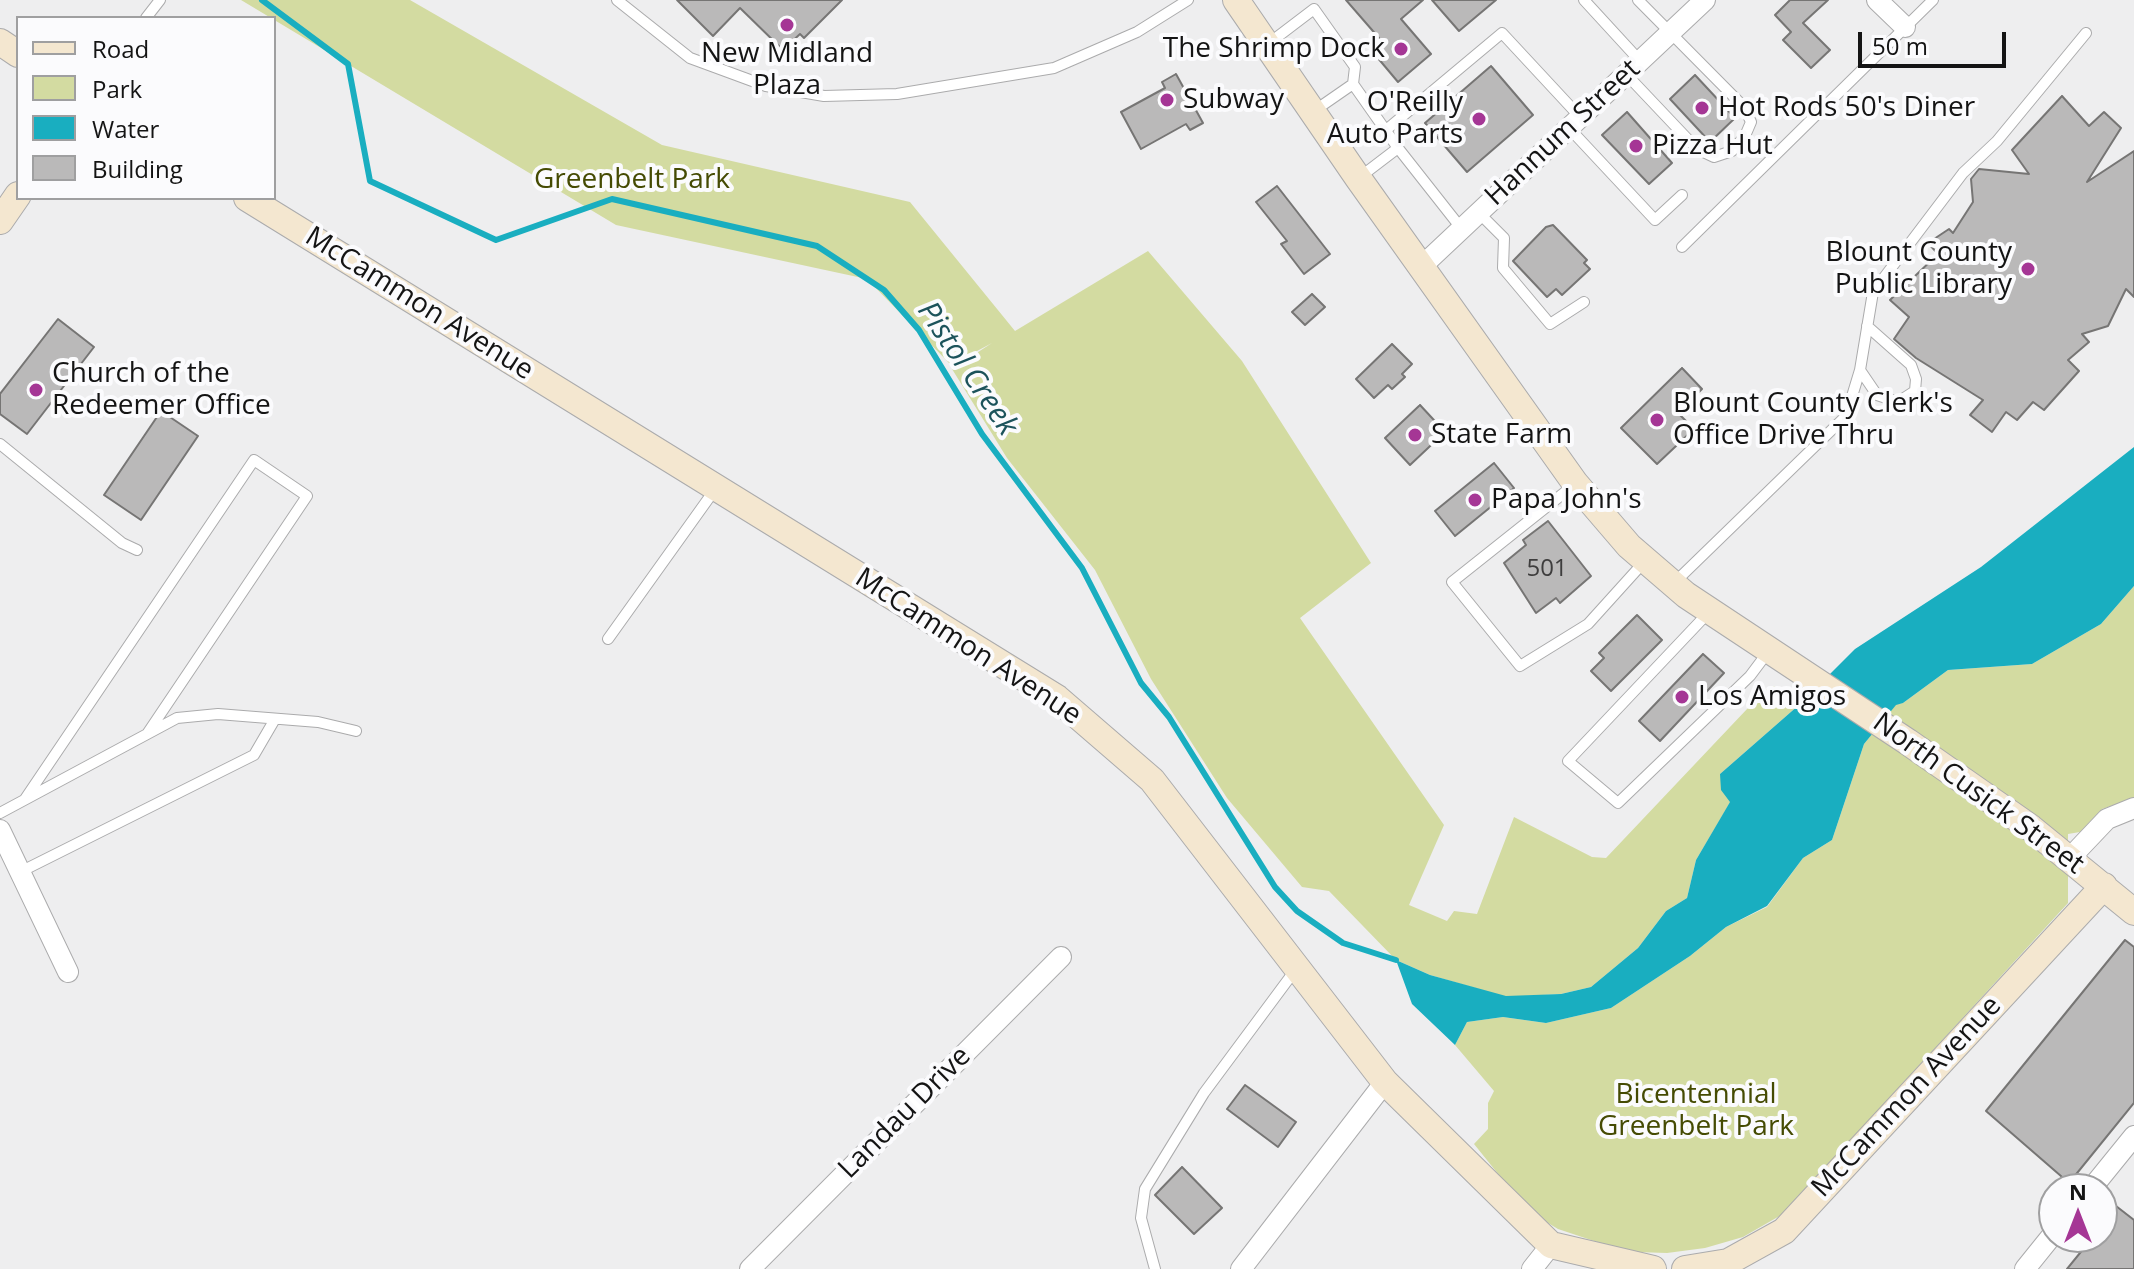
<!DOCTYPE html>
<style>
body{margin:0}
#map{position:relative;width:2134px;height:1269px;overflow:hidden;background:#eeeeef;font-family:"Open Sans",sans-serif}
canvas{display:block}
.legend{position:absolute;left:16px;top:16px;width:260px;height:184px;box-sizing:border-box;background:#fbfbfd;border:2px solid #9f9fa0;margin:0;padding:10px 14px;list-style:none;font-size:24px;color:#141414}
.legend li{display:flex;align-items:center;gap:16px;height:40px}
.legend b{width:40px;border:2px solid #9f9fa0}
.north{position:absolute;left:2038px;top:1173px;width:80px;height:80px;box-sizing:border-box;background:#fbfbfd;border:2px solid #9f9fa0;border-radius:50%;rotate:0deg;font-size:22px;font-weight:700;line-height:32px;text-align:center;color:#141414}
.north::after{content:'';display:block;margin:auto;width:28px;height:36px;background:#a53695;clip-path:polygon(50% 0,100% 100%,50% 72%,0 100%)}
.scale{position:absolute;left:1858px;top:32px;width:148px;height:36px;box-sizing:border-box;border:4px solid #141414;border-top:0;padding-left:10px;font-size:24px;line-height:28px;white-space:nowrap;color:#141414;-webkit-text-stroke:6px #fbfbfd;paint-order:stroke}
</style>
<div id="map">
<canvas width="2134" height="1269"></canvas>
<ul class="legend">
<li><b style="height:10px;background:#f4e7d0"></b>Road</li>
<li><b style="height:22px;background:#d3dba1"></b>Park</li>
<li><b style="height:22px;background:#19aec0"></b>Water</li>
<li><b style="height:22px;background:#bab9b9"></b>Building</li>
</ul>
<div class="north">N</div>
<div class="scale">50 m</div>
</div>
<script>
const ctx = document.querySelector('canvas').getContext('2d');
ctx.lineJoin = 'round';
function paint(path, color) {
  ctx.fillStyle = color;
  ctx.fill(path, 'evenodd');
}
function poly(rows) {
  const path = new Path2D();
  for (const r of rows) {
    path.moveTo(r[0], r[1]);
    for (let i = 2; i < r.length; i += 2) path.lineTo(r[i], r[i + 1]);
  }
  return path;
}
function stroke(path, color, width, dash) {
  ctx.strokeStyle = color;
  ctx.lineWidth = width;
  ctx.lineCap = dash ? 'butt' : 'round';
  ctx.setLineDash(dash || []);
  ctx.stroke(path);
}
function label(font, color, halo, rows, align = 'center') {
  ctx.font = font + ' "Open Sans",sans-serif';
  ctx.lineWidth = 8;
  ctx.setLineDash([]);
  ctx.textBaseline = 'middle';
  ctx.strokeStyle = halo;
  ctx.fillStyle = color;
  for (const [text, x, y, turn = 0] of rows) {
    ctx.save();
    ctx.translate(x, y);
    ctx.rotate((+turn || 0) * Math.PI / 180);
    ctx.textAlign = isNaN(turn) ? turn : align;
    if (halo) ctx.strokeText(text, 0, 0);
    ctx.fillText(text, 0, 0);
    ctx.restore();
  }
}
paint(poly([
 [241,0,410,0,662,145,910,202,1015,331,1148,251,1242,361,1371,563,1300,618,1444,825,1409,905,1447,921,1454,911,1477,914,1514,817,1592,857,1606,858,1765,690,1774,686,1800,704,1720,774,1731,801,1696,860,1687,898,1666,911,1638,948,1591,987,1561,994,1506,997,1430,975,1396,960,1329,891,1302,887,1227,798,1151,679,1095,570,1007,458,952,369,992,343,951,365,867,279,616,225],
 [2134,586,2134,798,2102,809,2080,832,2068,834,2068,903,1783,1214,1743,1237,1705,1248,1667,1253,1636,1252,1603,1244,1558,1229,1528,1211,1474,1144,1488,1129,1488,1103,1494,1091,1455,1045,1467,1022,1503,1017,1546,1023,1611,1008,1690,956,1726,927,1767,907,1803,858,1832,840,1864,744,1896,704,1903,703,1948,670,2032,664,2101,624]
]), '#d3dba1');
paint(poly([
 [2134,447,2134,586,2101,624,2032,664,1948,670,1903,703,1896,705,1864,744,1832,840,1803,858,1767,906,1726,927,1690,956,1611,1008,1546,1023,1503,1017,1467,1022,1455,1045,1412,1004,1396,960,1430,975,1506,996,1561,994,1591,987,1638,948,1666,911,1687,898,1696,860,1730,802,1721,790,1720,774,1800,704,1855,649,1981,567]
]), '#19aec0');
stroke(poly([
 [262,0,348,64,370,181,496,240,612,199,817,246,884,290,919,330,982,434,1082,568,1141,683,1169,717,1275,887,1297,911,1343,943,1396,960]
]), '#19aec0', 6);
const building = poly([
 [677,0,842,0,804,38,800,34,783,50,740,8,713,36,677,0],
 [1346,0,1423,0,1401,19,1431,54,1398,82,1377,57,1380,54,1372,45,1379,38,1346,0],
 [1432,0,1496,0,1459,31,1432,0],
 [1790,0,1828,0,1803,23,1830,50,1811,68,1783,40,1791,32,1775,15,1790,0],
 [1491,66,1533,115,1467,172,1425,123,1491,66],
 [1176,74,1203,123,1190,130,1186,124,1141,149,1121,112,1165,88,1162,82,1176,74],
 [1695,75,1735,118,1710,142,1670,99,1695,75],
 [2062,96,2089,126,2104,112,2121,128,2087,182,2134,151,2134,297,2126,289,2108,326,2082,334,2089,342,2068,360,2079,371,2044,410,2033,402,2017,420,2006,412,1992,432,1970,415,1983,400,1916,358,1894,339,1909,317,1890,300,1938,254,1928,243,1949,229,1953,233,1973,202,1971,179,1979,169,2029,174,2012,150,2062,96],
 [1627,112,1672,163,1649,184,1602,135,1627,112],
 [1277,186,1330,254,1304,274,1281,244,1287,241,1256,202,1277,186],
 [1553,225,1587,260,1584,263,1590,269,1562,295,1556,289,1547,297,1513,261,1546,227,1553,225],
 [1312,294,1325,307,1305,325,1292,312,1312,294],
 [58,319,94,347,27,434,0,414,0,394,58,319],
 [1392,344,1412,364,1402,374,1405,377,1392,389,1388,385,1374,398,1356,379,1392,344],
 [1682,368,1702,389,1678,413,1694,429,1657,464,1621,428,1682,368],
 [1420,405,1445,432,1410,465,1385,438,1420,405],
 [161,411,198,436,141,520,104,495,161,411],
 [1494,463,1514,488,1455,536,1435,511,1494,463],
 [1548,521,1591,576,1560,603,1556,598,1536,613,1504,563,1526,545,1523,540,1548,521],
 [1637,615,1662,640,1611,691,1591,671,1604,658,1599,653,1637,615],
 [1703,654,1724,673,1660,741,1639,721,1703,654],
 [2125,940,2134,947,2134,1103,2069,1183,1986,1111,2125,940],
 [1245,1085,1296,1122,1278,1147,1227,1109,1245,1085],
 [1182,1167,1222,1208,1194,1234,1155,1195,1182,1167],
 [2116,1206,2134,1220,2134,1269,2067,1269,2093,1237,2102,1237,2102,1225,2116,1206]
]);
paint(building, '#bab9b9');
stroke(building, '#767574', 2);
const lane = poly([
 [617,0,690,58,766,86,824,96,897,94,1054,68,1137,32,1188,0],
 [1584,0,1640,61],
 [146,18,160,0],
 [1268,44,1314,9,1355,67,1353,84],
 [1626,74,1697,149,1714,157,1732,151,1745,136,1751,122,1744,107,1638,0],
 [1314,111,1353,84,1398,148],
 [1569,128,1655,220,1682,195],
 [1386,130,1502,33,1580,117],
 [1360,177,1398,148,1461,228],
 [1479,213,1504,238,1503,268,1550,324,1584,302],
 [1682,247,1933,0],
 [1860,370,1877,395,1898,402,1915,391,1916,379,1911,365,1867,326],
 [0,444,122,543,137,550],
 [1574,485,1452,582,1520,666,1588,624,1644,562],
 [1674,583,1846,416,1860,370,1873,292,1963,173,1997,141,2086,33],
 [1709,612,1568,761,1618,803,1750,676,1768,652],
 [608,639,716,488],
 [25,799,254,460,307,496,147,734],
 [0,813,177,718,218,714,318,722,356,731],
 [20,872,254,755,275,719],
 [1155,1269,1141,1218,1145,1189,1204,1093,1296,969]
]);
const street = poly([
 [1877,0,1905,27],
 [1421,267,1705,0],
 [0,830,68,972],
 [2069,859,2107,819,2134,808],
 [2091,1189,2134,1136],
 [750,1269,1061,957],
 [1241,1269,1385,1082],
 [1532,1269,1551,1245],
 [2025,1269,2054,1233]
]);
const secondary = poly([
 [1236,0,1358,178,1575,483,1629,546,1686,595,1908,742,2031,828,2134,912],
 [0,42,18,54],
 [247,198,1057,698,1152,780,1385,1082,1551,1245,1653,1269],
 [0,221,18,195],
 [1685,1269,1728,1262,1784,1231,2104,886]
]);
stroke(lane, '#ababac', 12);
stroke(street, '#ababac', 22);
stroke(secondary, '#ababac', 28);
stroke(lane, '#fff', 10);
stroke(street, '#fff', 20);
stroke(secondary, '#f4e7d0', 26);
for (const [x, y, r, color] of [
 [787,25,8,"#a53695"],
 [1401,49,8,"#a53695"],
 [1167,100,8,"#a53695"],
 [1702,108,8,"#a53695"],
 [1479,119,8,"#a53695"],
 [1636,146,8,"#a53695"],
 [2028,269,8,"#a53695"],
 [36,390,8,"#a53695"],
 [1657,420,8,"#a53695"],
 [1415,435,8,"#a53695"],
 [1475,500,8,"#a53695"],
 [1682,697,8,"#a53695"]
]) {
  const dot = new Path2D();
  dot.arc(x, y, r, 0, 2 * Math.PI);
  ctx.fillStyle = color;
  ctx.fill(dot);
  stroke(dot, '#fbfbfd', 3);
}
label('24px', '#3e3d3d', null, [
 ["501",1547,569]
]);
label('28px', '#141414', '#fbfbfd', [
 ["The Shrimp Dock",1385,49,"right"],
 ["New Midland",787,54,"center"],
 ["Plaza",787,86,"center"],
 ["Subway",1183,100],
 ["O'Reilly",1463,103,"right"],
 ["Auto Parts",1463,135,"right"],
 ["Hot Rods 50's Diner",1718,108],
 ["Pizza Hut",1652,146],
 ["Blount County",2012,253,"right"],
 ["Public Library",2012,285,"right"],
 ["Church of the",52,374],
 ["Redeemer Office",52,406],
 ["Blount County Clerk's",1673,404],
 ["Office Drive Thru",1673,436],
 ["State Farm",1431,435],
 ["Papa John's",1491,500],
 ["Los Amigos",1698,697]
], 'left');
label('28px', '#141414', '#fbfbfd', [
 ["Hannum Street",1563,133,-43],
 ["McCammon Avenue",419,304,32],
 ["McCammon Avenue",968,647,33],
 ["North Cusick Street",1978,794,36],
 ["McCammon Avenue",1907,1097,-47],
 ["Landau Drive",905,1113,-45]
]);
label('28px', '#454b03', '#fbfbfd', [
 ["Greenbelt Park",632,180],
 ["Bicentennial",1696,1095],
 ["Greenbelt Park",1696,1127]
]);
label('italic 30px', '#1c535b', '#fbfbfd', [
 ["Pistol Creek",967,369,56]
]);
</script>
